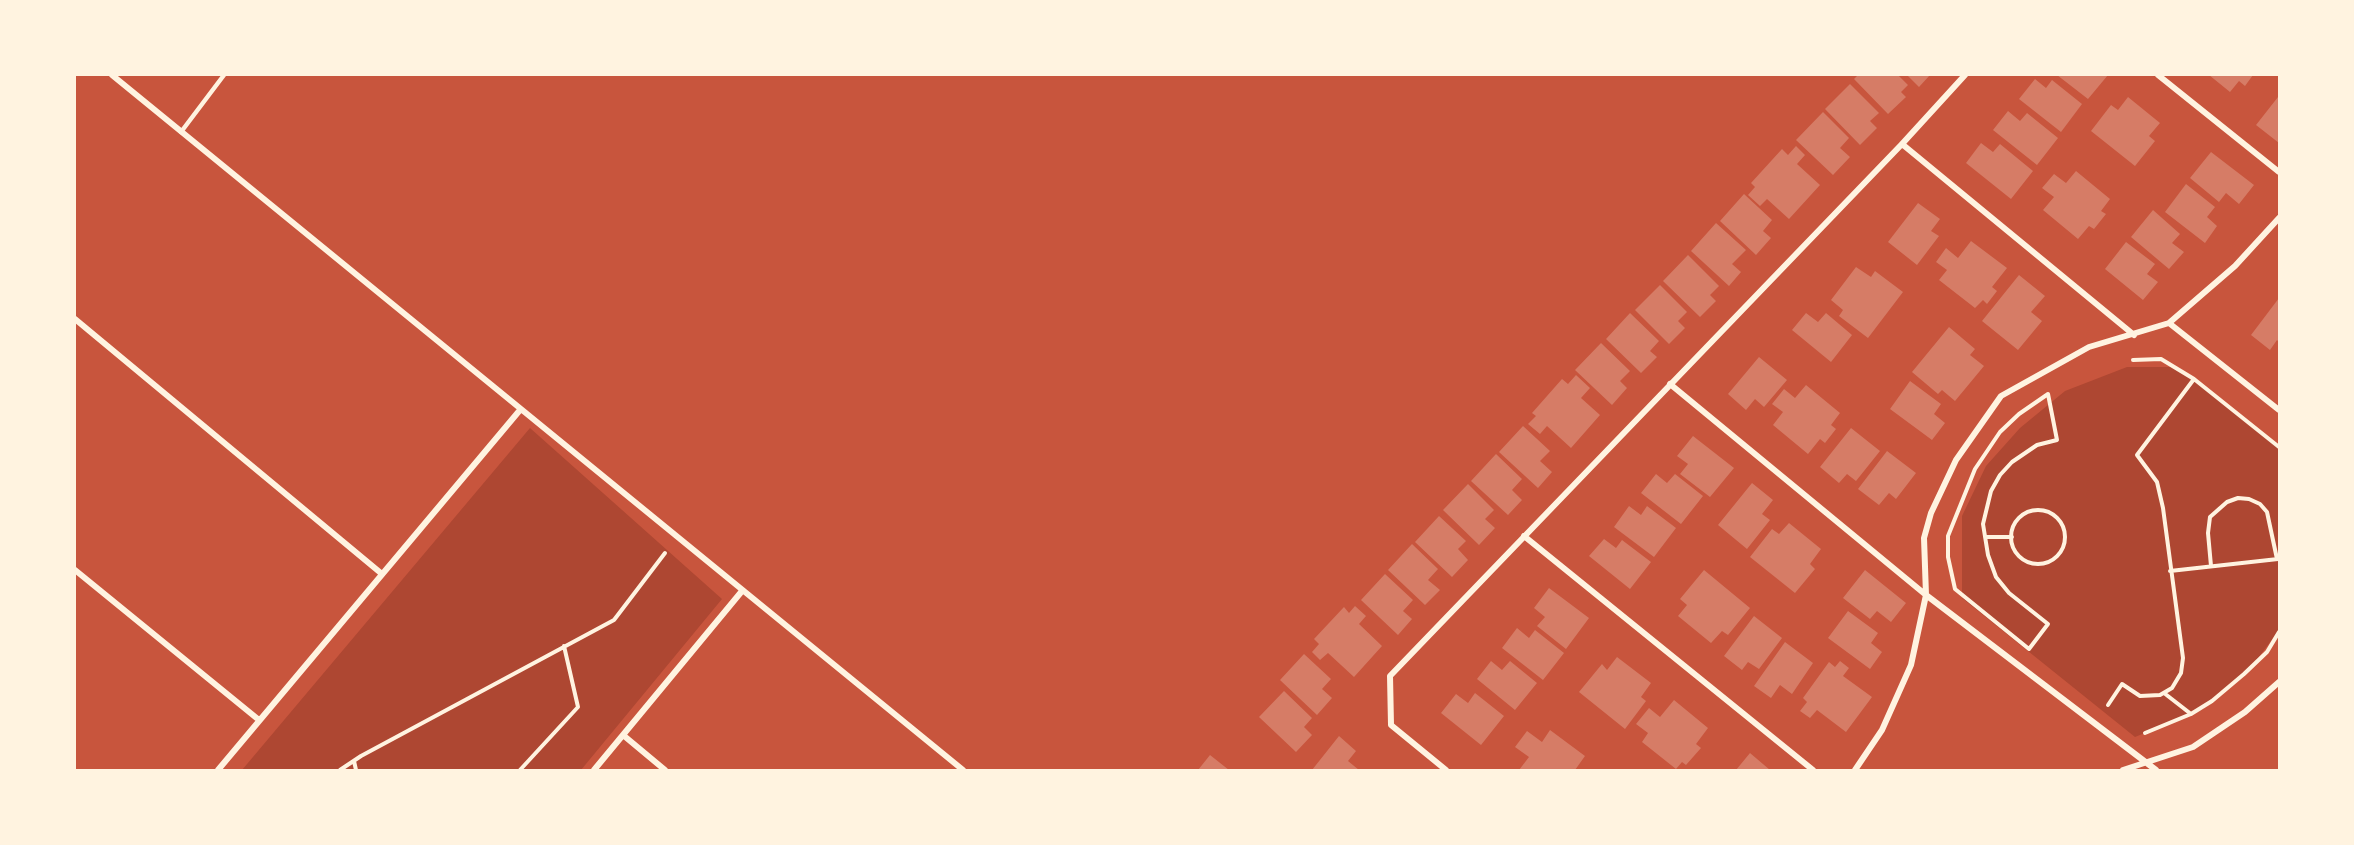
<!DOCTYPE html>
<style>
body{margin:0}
#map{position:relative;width:2354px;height:845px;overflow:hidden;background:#c8553d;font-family:"Alegreya Sans",sans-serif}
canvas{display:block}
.frame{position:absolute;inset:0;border:76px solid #fff3e0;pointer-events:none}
</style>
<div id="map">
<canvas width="2354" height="845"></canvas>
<div class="frame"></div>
</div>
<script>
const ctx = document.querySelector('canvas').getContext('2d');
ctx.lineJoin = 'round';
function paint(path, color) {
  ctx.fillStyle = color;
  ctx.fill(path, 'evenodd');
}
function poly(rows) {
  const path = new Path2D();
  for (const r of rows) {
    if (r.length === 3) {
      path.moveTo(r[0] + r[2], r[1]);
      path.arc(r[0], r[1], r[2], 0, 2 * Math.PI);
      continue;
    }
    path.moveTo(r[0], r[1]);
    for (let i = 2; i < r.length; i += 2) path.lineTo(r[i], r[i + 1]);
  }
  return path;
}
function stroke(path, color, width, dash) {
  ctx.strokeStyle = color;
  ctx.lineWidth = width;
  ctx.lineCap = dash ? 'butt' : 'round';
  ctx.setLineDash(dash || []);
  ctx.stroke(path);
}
paint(poly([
 [2127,367,2178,367,2279,447,2279,630,2250,669,2203,709,2135,737,1962,598,1962,516,1986,466,2020,428,2065,391],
 [530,428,722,599,581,770,242,770]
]), '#ae4732');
paint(poly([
 [1858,75,1898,75,1908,85,1901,92,1906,97,1888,114,1854,79],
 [1907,75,1930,75,1919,87],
 [2057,75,2108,75,2088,99],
 [2209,75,2253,75,2245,86,2239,81,2230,92],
 [2035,79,2046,88,2052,80,2082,104,2061,132,2019,99],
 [1850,84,1879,113,1870,121,1877,128,1860,145,1825,109],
 [2128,97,2160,123,2149,136,2155,141,2135,166,2091,131,2111,105,2118,110],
 [2278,97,2279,98,2279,143,2256,125],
 [2008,111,2020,121,2027,113,2058,138,2037,165,1993,130],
 [1823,112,1849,138,1840,148,1850,157,1833,175,1796,140],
 [1981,143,1993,152,2000,144,2033,171,2011,199,1966,163],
 [1796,146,1805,155,1797,164,1820,185,1789,219,1767,199,1760,206,1748,195,1755,187,1751,183,1782,149,1788,155],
 [2211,152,2254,185,2239,204,2226,193,2219,202,2190,178],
 [2076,171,2110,199,2101,211,2106,214,2094,229,2089,226,2078,239,2043,210,2054,197,2042,188,2054,174,2066,183],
 [2186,184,2215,207,2207,217,2217,226,2205,243,2165,212],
 [1744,194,1772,220,1763,231,1771,238,1756,255,1720,221],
 [1918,203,1940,219,1931,231,1939,236,1917,265,1888,242],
 [2153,210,2180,234,2172,243,2184,252,2169,269,2131,237],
 [1716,223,1746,250,1732,264,1741,272,1729,286,1691,251],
 [1971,241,2007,268,1992,287,1997,291,1987,304,1983,300,1975,308,1939,280,1947,270,1936,262,1946,248,1958,258],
 [2126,242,2155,264,2147,274,2158,282,2143,300,2105,269],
 [1688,255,1719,286,1710,295,1716,301,1700,317,1663,281],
 [1856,267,1871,277,1875,271,1903,292,1868,338,1839,316,1843,310,1831,300],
 [2019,275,2045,296,2031,312,2042,321,2018,350,1982,321],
 [1660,285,1687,312,1678,321,1685,328,1669,344,1635,310],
 [2279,298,2279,342,2277,340,2270,350,2251,335],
 [1630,313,1659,341,1650,351,1657,357,1641,373,1606,339],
 [1806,313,1818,322,1826,313,1852,335,1831,362,1792,330],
 [1949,327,1975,349,1970,355,1984,366,1955,401,1942,390,1938,394,1912,372],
 [1601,343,1630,371,1620,381,1627,388,1612,405,1575,370],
 [1759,357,1787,380,1764,407,1755,399,1746,410,1728,394],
 [1576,375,1590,388,1581,398,1600,415,1571,448,1547,426,1540,434,1528,424,1536,416,1532,413,1562,379,1568,384],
 [1910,381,1941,404,1934,414,1945,423,1932,440,1890,409],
 [1806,385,1840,413,1831,425,1836,429,1825,443,1820,439,1808,454,1773,425,1783,412,1772,404,1784,389,1795,398],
 [1523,426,1550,451,1540,461,1552,472,1538,488,1499,452],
 [1851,428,1880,451,1856,481,1847,474,1839,483,1820,467],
 [1693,436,1734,468,1710,497,1680,474,1688,464,1677,456],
 [1887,451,1916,473,1896,499,1889,493,1879,505,1858,489],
 [1496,454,1522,479,1512,490,1522,500,1508,515,1471,481],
 [1656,474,1667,483,1675,474,1703,496,1681,524,1641,493],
 [1752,483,1773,500,1762,514,1770,520,1747,549,1718,525],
 [1468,484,1494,510,1485,519,1495,528,1479,545,1443,510],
 [1629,506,1641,515,1647,506,1676,528,1654,557,1614,527],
 [1439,516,1466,541,1458,549,1468,560,1452,577,1415,542],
 [1789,523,1821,549,1810,564,1815,569,1795,593,1750,557,1772,529,1779,534],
 [1604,539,1616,548,1622,540,1651,562,1630,589,1589,556],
 [1412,544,1438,569,1428,580,1440,590,1425,605,1388,570],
 [1704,570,1750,608,1728,635,1722,631,1711,643,1678,616,1687,605,1680,599],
 [1865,570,1906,603,1891,622,1877,611,1870,619,1843,598],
 [1385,574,1413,600,1403,611,1412,619,1398,635,1361,600],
 [1549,588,1589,618,1566,649,1537,626,1545,617,1534,608],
 [1355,606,1366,616,1359,624,1382,646,1354,677,1328,653,1320,660,1312,652,1319,644,1314,639,1344,607,1349,613],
 [1848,611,1878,633,1871,643,1882,652,1870,669,1828,638],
 [1754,616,1782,638,1759,669,1748,662,1742,670,1724,656],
 [1517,628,1529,638,1535,630,1564,653,1543,680,1502,648],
 [1785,642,1813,663,1792,694,1780,685,1771,698,1754,686],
 [1304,654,1331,679,1322,689,1332,698,1317,715,1280,680],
 [1617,657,1651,683,1641,697,1646,701,1625,729,1579,692,1602,664,1607,670],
 [1491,661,1502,670,1510,661,1537,683,1515,710,1477,679],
 [1840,661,1849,668,1843,676,1872,697,1846,732,1817,710,1810,718,1800,711,1807,702,1803,698,1829,662,1835,667],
 [1284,691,1312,718,1304,727,1312,735,1296,752,1259,717],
 [1475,693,1504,716,1481,745,1441,713,1456,694,1468,703],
 [1674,700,1708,728,1696,744,1701,748,1686,765,1682,762,1676,769,1642,742,1648,733,1636,724,1649,708,1660,717],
 [1550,730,1585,756,1575,770,1519,770,1529,757,1515,747,1527,731,1542,742],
 [1339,736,1356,751,1348,761,1359,770,1312,770],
 [1750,753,1770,770,1736,770],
 [1210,755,1229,770,1198,770]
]), '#d67c66');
stroke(poly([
 [2194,379,2279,447],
 [2048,394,2057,440,2037,445,2012,462,2000,475,1991,491,1983,524,1988,555,1996,577,2009,593,2048,624,2029,649,1955,589,1948,557,1948,536,1975,469,2000,432,2019,414,2048,394],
 [2038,537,27],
 [1985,537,2012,537],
 [2211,566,2208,533,2210,517,2227,502,2238,498,2249,499,2260,504,2267,512,2277,559],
 [2170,571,2278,559],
 [2164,693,2191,714,2212,701,2244,674,2267,652,2279,632],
 [2108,705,2122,684,2140,696,2160,695,2172,688,2181,673,2183,658,2163,508,2157,482,2137,455,2194,379,2161,359,2133,360],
 [2145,733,2191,714],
 [354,761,356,770],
 [340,770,361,756,614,620,665,553],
 [520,770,578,707,564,646]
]), '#fff3e0', 4);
stroke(poly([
 [181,132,224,75]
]), '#fff3e0', 4.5);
stroke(poly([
 [112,75,963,770],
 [2158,75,2279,172],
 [1902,144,2134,335],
 [75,319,382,574],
 [2169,323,2279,410],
 [1670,384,1926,595,2156,770],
 [1524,536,1813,770],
 [75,570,259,720],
 [623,735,665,770],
 [218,770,520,410],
 [594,770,742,591],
 [1446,770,1391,725,1390,676,1902,144,1965,75],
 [1855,770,1882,730,1911,665,1926,595,1924,538,1931,513,1956,460,2001,396,2089,347,2169,323,2235,266,2279,218],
 [2123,770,2193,747,2245,712,2279,682]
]), '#fff3e0', 6);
</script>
